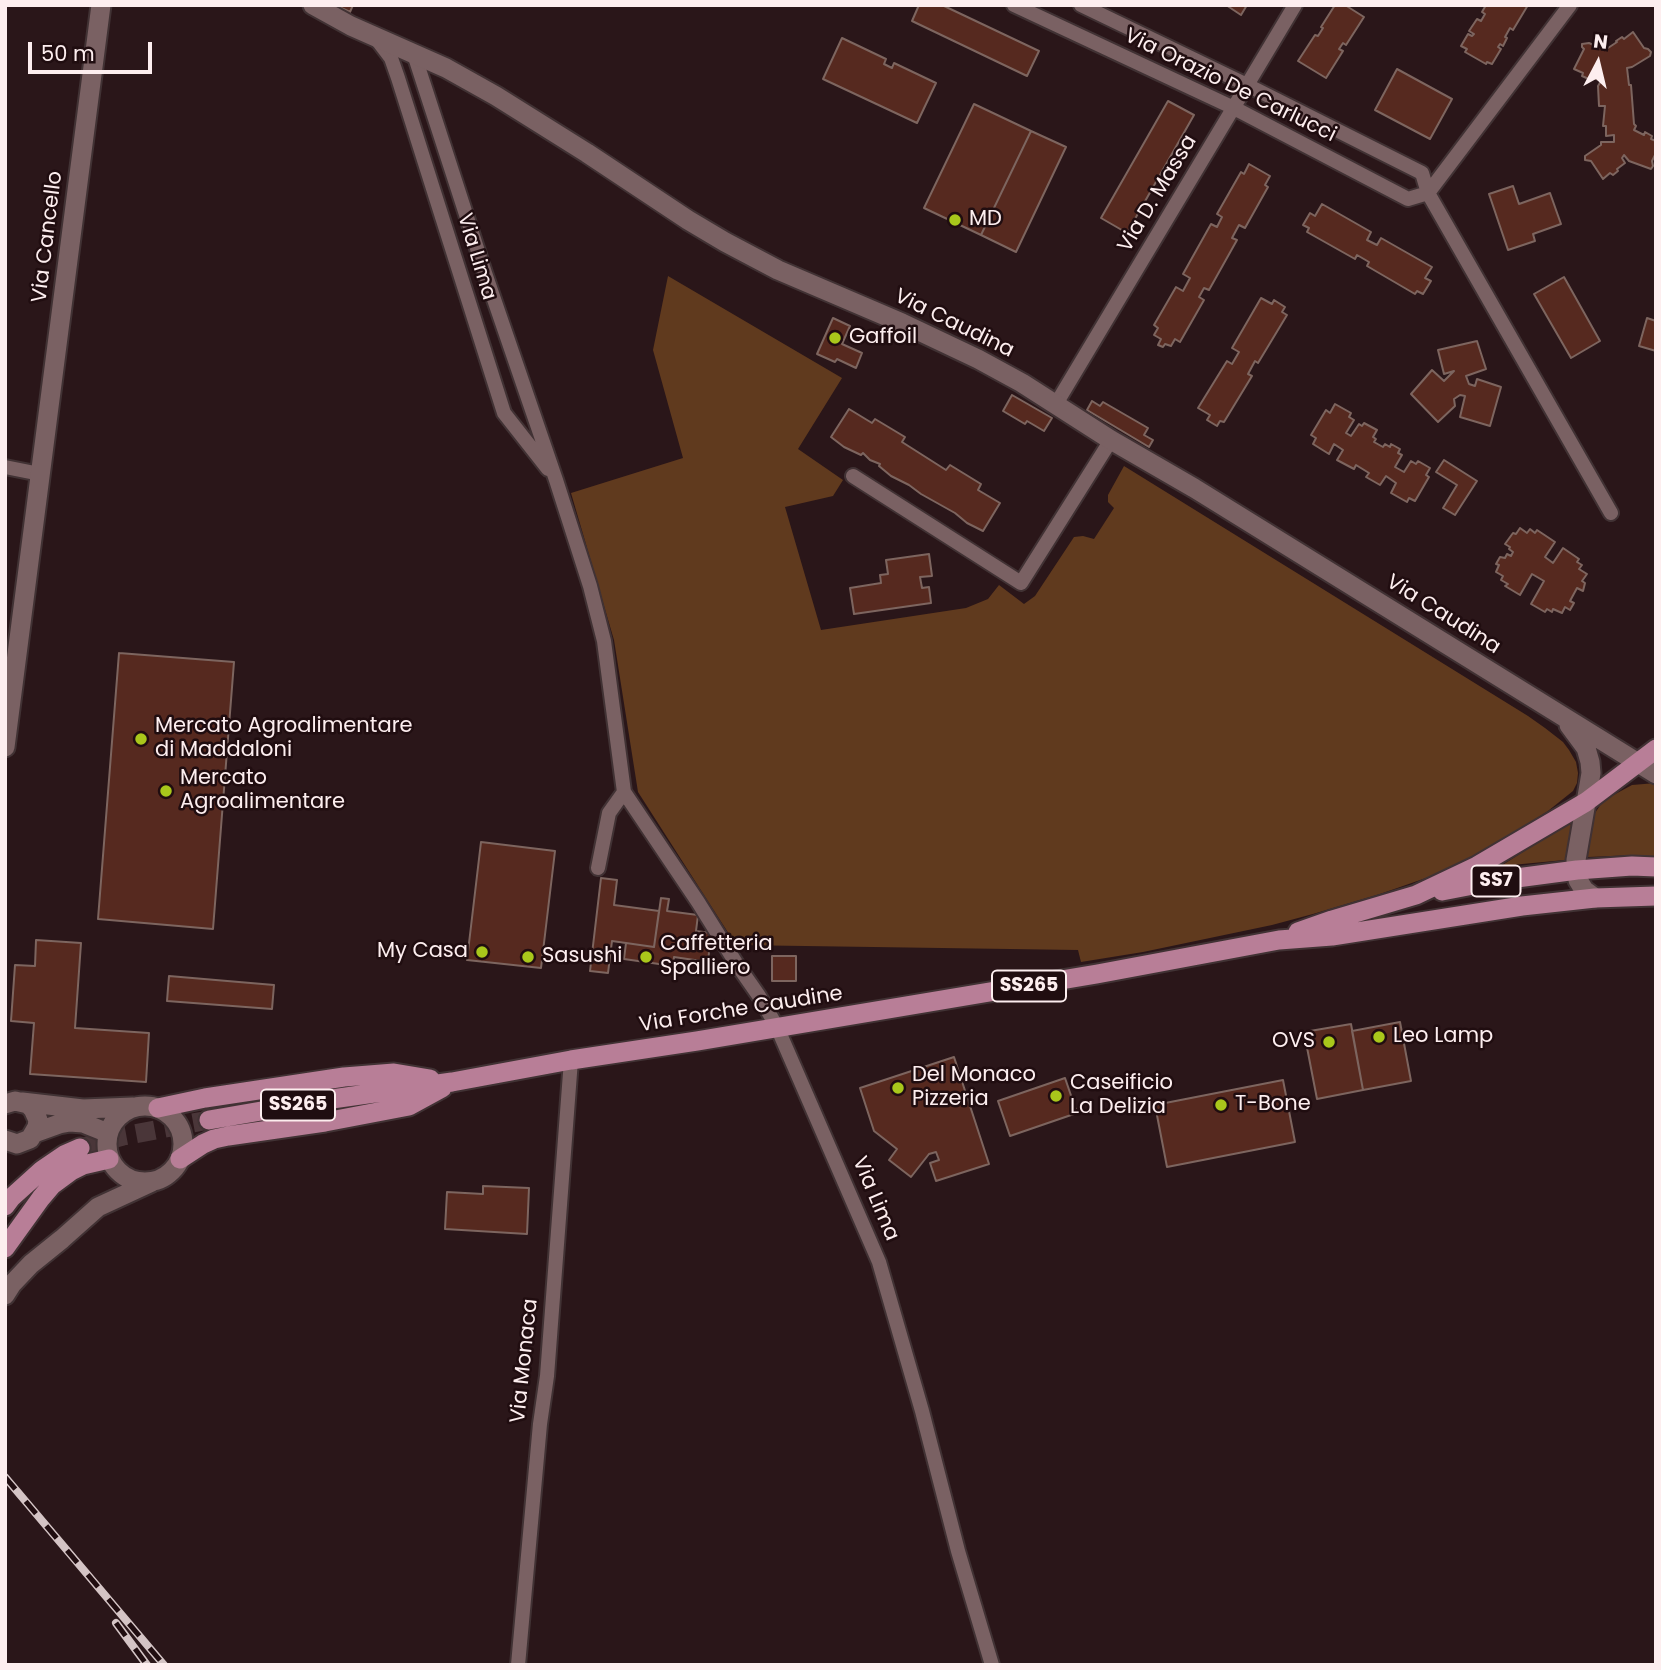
<!DOCTYPE html>
<style>
body{margin:0}
#map{position:relative;width:1661px;height:1670px;overflow:hidden;background:#2a1619;font-family:Poppins,sans-serif}
canvas{display:block}
.frame{position:absolute;inset:0;border:7px solid #fdeeef;pointer-events:none}
.north{position:absolute;left:1563px;top:28px;width:70px;height:70px;-webkit-text-stroke:5px #200d10;paint-order:stroke;rotate:7deg;font-size:19px;font-weight:700;line-height:28px;text-align:center;color:#fdeeef}
.north::after{content:'';display:block;margin:auto;width:24px;height:32px;background:#fdeeef;clip-path:polygon(50% 0,100% 100%,50% 72%,0 100%)}
.scale{position:absolute;left:28px;top:42px;width:124px;height:32px;box-sizing:border-box;border:4px solid #fdeeef;border-top:0;padding-left:9px;font-size:21px;line-height:24px;white-space:nowrap;color:#fdeeef;-webkit-text-stroke:5px #200d10;paint-order:stroke}
</style>
<div id="map">
<canvas width="1661" height="1670"></canvas>
<div class="frame"></div>
<div class="north">N</div>
<div class="scale">50 m</div>
</div>
<script>
const ctx = document.querySelector('canvas').getContext('2d');
ctx.lineJoin = 'round';
function paint(path, color) {
  ctx.fillStyle = color;
  ctx.fill(path, 'evenodd');
}
function poly(rows) {
  const path = new Path2D();
  for (const r of rows) {
    if (r.length === 3) {
      path.moveTo(r[0] + r[2], r[1]);
      path.arc(r[0], r[1], r[2], 0, 2 * Math.PI);
      continue;
    }
    path.moveTo(r[0], r[1]);
    for (let i = 2; i < r.length; i += 2) path.lineTo(r[i], r[i + 1]);
  }
  return path;
}
function stroke(path, color, width, dash) {
  ctx.strokeStyle = color;
  ctx.lineWidth = width;
  ctx.lineCap = dash ? 'butt' : 'round';
  ctx.setLineDash(dash || []);
  ctx.stroke(path);
}
function label(font, color, halo, rows, align = 'center') {
  ctx.font = font + ' Poppins,sans-serif';
  ctx.lineWidth = 5;
  ctx.setLineDash([]);
  ctx.textBaseline = 'middle';
  ctx.strokeStyle = halo;
  ctx.fillStyle = color;
  for (const [text, x, y, turn = 0] of rows) {
    ctx.save();
    ctx.translate(x, y);
    ctx.rotate((+turn || 0) * Math.PI / 180);
    ctx.textAlign = isNaN(turn) ? turn : align;
    if (halo) ctx.strokeText(text, 0, 0);
    ctx.fillText(text, 0, 0);
    ctx.restore();
  }
}
paint(poly([
 [668,276,842,378,798,449,843,480,833,496,785,507,821,630,966,608,988,599,999,585,1024,604,1035,596,1074,537,1083,536,1094,539,1114,508,1108,502,1108,495,1124,466,1528,716,1545,728,1563,742,1569,750,1576,762,1578,773,1577,783,1573,791,1548,811,1488,849,1449,870,1380,894,1313,914,1272,925,1143,952,1081,962,1078,950,736,945,638,792,614,640,571,493,683,458,653,350],
 [1656,783,1656,857,1637,855,1588,857,1585,855,1586,847,1595,813,1601,804,1608,798,1632,785],
 [1568,823,1572,825,1572,827,1565,860,1501,866]
]), '#603a1e');
const building = poly([
 [335,5,353,5,350,12,335,5],
 [919,5,942,5,1039,51,1027,76,912,21,919,5],
 [1226,5,1247,5,1241,15,1226,5],
 [1335,5,1345,5,1364,17,1346,45,1343,43,1339,49,1343,51,1326,78,1298,61,1315,35,1318,36,1323,28,1321,27,1335,5],
 [1486,5,1528,5,1513,30,1510,28,1505,37,1507,38,1503,46,1500,44,1498,47,1501,49,1492,64,1487,62,1486,64,1465,52,1467,49,1461,46,1468,34,1472,36,1474,34,1469,31,1477,19,1481,21,1485,14,1482,12,1486,5],
 [1633,32,1644,48,1648,49,1651,52,1650,56,1632,67,1627,68,1629,85,1631,85,1634,124,1636,126,1634,130,1644,135,1645,132,1652,136,1651,139,1656,141,1656,153,1652,161,1653,166,1651,169,1629,161,1624,155,1622,158,1625,163,1617,169,1618,171,1613,175,1610,173,1603,179,1591,161,1585,160,1585,156,1601,145,1601,142,1614,142,1614,135,1606,136,1606,126,1603,126,1605,106,1599,106,1598,86,1601,81,1592,77,1591,80,1582,76,1583,73,1574,69,1584,49,1582,47,1582,44,1589,43,1605,50,1617,42,1616,41,1622,37,1624,39,1633,32],
 [842,38,886,59,884,64,892,68,894,63,936,83,917,123,823,79,842,38],
 [1397,69,1452,99,1430,139,1375,110,1397,69],
 [1168,101,1194,115,1127,233,1101,218,1168,101],
 [974,104,1031,131,981,235,924,208,974,104],
 [1031,131,1066,147,1016,252,981,235,1031,131],
 [1249,164,1270,176,1265,185,1268,187,1245,228,1239,225,1232,238,1237,240,1209,290,1204,288,1199,297,1204,300,1180,342,1175,339,1171,346,1165,344,1163,347,1158,345,1161,339,1154,335,1158,328,1154,325,1176,287,1183,291,1190,278,1183,274,1211,224,1217,227,1222,217,1217,214,1241,172,1244,174,1249,164],
 [1513,186,1519,204,1550,193,1561,224,1533,234,1535,241,1508,250,1489,194,1513,186],
 [1322,204,1371,232,1367,240,1377,245,1381,238,1432,267,1425,278,1431,281,1423,294,1417,291,1415,294,1367,266,1369,262,1357,255,1355,259,1307,232,1309,228,1303,225,1310,213,1315,216,1322,204],
 [1564,277,1600,341,1571,358,1534,294,1564,277],
 [1261,298,1272,304,1274,300,1285,307,1282,312,1287,315,1258,363,1255,361,1248,374,1252,376,1224,422,1220,421,1217,426,1207,420,1210,415,1198,408,1227,361,1232,364,1239,352,1232,348,1261,298],
 [833,318,850,326,842,344,862,353,856,368,837,359,835,362,817,354,833,318],
 [1647,318,1656,321,1656,351,1639,346,1647,318],
 [1477,341,1486,369,1466,376,1469,384,1475,386,1477,379,1501,387,1490,426,1460,417,1465,396,1460,395,1454,399,1455,406,1438,422,1411,394,1432,370,1444,381,1454,371,1444,374,1438,350,1477,341],
 [1012,395,1052,418,1044,431,1027,421,1025,424,1003,411,1012,395],
 [1092,401,1100,406,1103,402,1148,428,1144,435,1153,440,1149,447,1087,410,1092,401],
 [1335,404,1351,413,1349,417,1354,420,1346,433,1351,436,1359,424,1362,426,1364,423,1377,430,1373,437,1376,439,1374,442,1383,447,1385,444,1390,447,1391,444,1400,449,1398,453,1402,455,1395,467,1404,472,1411,461,1416,464,1418,461,1430,468,1426,475,1429,477,1415,501,1409,498,1407,502,1391,493,1396,483,1386,476,1380,485,1366,477,1369,473,1356,465,1354,469,1337,460,1343,450,1334,444,1329,454,1313,444,1316,438,1311,435,1326,410,1330,413,1335,404],
 [849,409,872,423,875,419,905,437,902,442,946,470,950,465,981,484,978,490,1000,503,983,531,967,523,955,513,921,494,909,485,891,476,879,466,880,464,870,460,863,453,861,455,844,447,831,437,849,409],
 [1444,460,1477,481,1455,515,1443,508,1457,485,1436,472,1444,460],
 [1520,528,1527,533,1530,529,1535,533,1537,530,1555,542,1545,557,1553,563,1563,548,1579,559,1577,562,1582,565,1579,569,1587,574,1582,581,1585,583,1583,591,1577,588,1570,601,1574,603,1570,610,1565,607,1562,613,1553,609,1552,612,1547,609,1545,612,1531,604,1544,581,1532,574,1520,595,1505,586,1508,584,1501,580,1503,576,1496,572,1499,565,1496,564,1500,557,1505,558,1507,554,1511,556,1513,552,1509,549,1510,547,1505,544,1513,533,1516,534,1520,528],
 [929,554,932,576,920,577,922,588,929,587,931,603,854,614,850,588,881,583,880,575,888,574,886,560,929,554],
 [119,653,234,662,213,929,98,919,119,653],
 [481,842,555,851,541,968,467,960,481,842],
 [601,878,617,880,614,905,659,911,654,947,612,941,608,973,590,971,601,878],
 [661,898,669,899,667,911,698,915,696,931,711,933,708,962,674,957,673,966,624,959,626,943,654,947,661,898],
 [36,940,81,943,75,1028,149,1033,146,1082,30,1074,34,1023,11,1021,15,965,35,966,36,940],
 [772,956,796,956,796,981,772,981,772,956],
 [169,976,274,985,272,1009,167,1001,169,976],
 [1400,1022,1411,1081,1363,1090,1352,1031,1400,1022],
 [1351,1024,1363,1090,1317,1099,1304,1032,1351,1024],
 [954,1057,989,1164,936,1181,930,1163,939,1160,936,1152,929,1154,911,1177,889,1160,897,1149,874,1131,860,1088,954,1057],
 [1065,1078,1077,1113,1010,1136,998,1101,1065,1078],
 [1283,1080,1295,1142,1167,1167,1155,1105,1283,1080],
 [483,1186,529,1188,527,1234,445,1229,447,1192,483,1194,483,1186]
]);
paint(building, '#56291f');
stroke(building, '#7d655f', 2);
stroke(poly([
 [80,1148,123,1136,209,1120]
]), '#4a3639', 19, [19, 10]);
const minor = poly([
 [1014,5,1234,108,1408,199,1428,193,1570,5],
 [1081,5,1247,85,1422,173,1428,193,1611,513],
 [375,37,391,58,398,78,504,413,548,469],
 [414,54,485,273,556,480,590,586,604,641,624,792,698,902,736,963,759,996,777,1027,879,1262,922,1411,958,1551,992,1665],
 [1056,404,1295,5],
 [5,467,40,474],
 [853,476,1021,583,1111,440],
 [598,868,609,813,624,792],
 [518,1665,540,1424,547,1376,571,1060]
]);
const secondary = poly([
 [313,5,351,26,446,68,496,96,587,153,688,220,725,242,778,270,902,323,978,359,1022,383,1111,440,1194,488,1656,774],
 [1569,725,1586,748,1590,762,1591,773,1589,785,1576,860,1578,880,1584,890,1595,898],
 [5,747,101,5],
 [22,1102,83,1109,133,1107],
 [5,1104,15,1101,28,1104,33,1109,38,1120,37,1127,30,1139,17,1144,5,1140],
 [145,1144,38],
 [34,1133,59,1124,70,1122,83,1123,108,1133],
 [5,1295,12,1284,31,1264,62,1239,98,1207,152,1182]
]);
const primary = poly([
 [1442,891,1494,881,1577,870,1632,866,1656,867],
 [1298,932,1332,920,1416,895,1477,866,1586,802,1656,749],
 [158,1108,205,1098,344,1077,394,1073,430,1079],
 [209,1120,325,1100,452,1082,571,1060,697,1041,1097,974,1279,940,1332,936,1522,906,1595,898,1656,896],
 [180,1159,203,1144,214,1139,228,1136,325,1122,409,1106,442,1088],
 [5,1206,11,1198,42,1170,64,1155,80,1148],
 [5,1248,41,1198,52,1185,71,1171,83,1165,109,1159]
]);
stroke(minor, '#413234', 18);
stroke(secondary, '#413234', 23);
stroke(primary, '#413234', 23);
stroke(minor, '#7a6163', 14);
stroke(secondary, '#7a6163', 19);
stroke(primary, '#b87e97', 19);
const rail = poly([
 [5,1477,164,1665],
 [116,1623,147,1665]
]);
stroke(rail, '#d4c4c5', 8);
stroke(rail, '#200d10', 5, [16]);
for (const [x, y, r, color] of [
 [955,220,7,"#a9c71b"],
 [835,338,7,"#a9c71b"],
 [141,739,7,"#a9c71b"],
 [166,791,7,"#a9c71b"],
 [482,952,7,"#a9c71b"],
 [528,957,7,"#a9c71b"],
 [646,957,7,"#a9c71b"],
 [1379,1037,7,"#a9c71b"],
 [1329,1042,7,"#a9c71b"],
 [898,1088,7,"#a9c71b"],
 [1056,1096,7,"#a9c71b"],
 [1221,1105,7,"#a9c71b"]
]) {
  const dot = new Path2D();
  dot.arc(x, y, r, 0, 2 * Math.PI);
  ctx.fillStyle = color;
  ctx.fill(dot);
  stroke(dot, '#200d10', 2.5);
}
for (const [x, y, w] of [
 [1496,881,49],
 [1029,986,74],
 [298,1105,74]
]) {
  const box = new Path2D();
  box.roundRect(x - w / 2, y - 15.5, w, 31, 5);
  ctx.fillStyle = '#200d10';
  ctx.fill(box);
  stroke(box, '#fdeeef', 2);
}
label('bold 19px', '#fdeeef', null, [
 ["SS7",1496,881],
 ["SS265",1029,986],
 ["SS265",298,1105]
]);
label('21px', '#fdeeef', '#200d10', [
 ["Via Orazio De Carlucci",1230,86,26],
 ["Via D. Massa",1158,194,-59],
 ["Via Cancello",48,237,-83],
 ["Via Lima",476,257,73],
 ["Via Caudina",954,324,26],
 ["Via Caudina",1443,615,32],
 ["Via Forche Caudine",741,1010,-9],
 ["Via Lima",875,1199,67],
 ["Via Monaca",525,1361,-84]
]);
label('21px', '#fdeeef', '#200d10', [
 ["MD",969,220],
 ["Gaffoil",849,338],
 ["Mercato Agroalimentare",155,727],
 ["di Maddaloni",155,751],
 ["Mercato",180,779],
 ["Agroalimentare",180,803],
 ["Caffetteria",660,945],
 ["Spalliero",660,969],
 ["My Casa",468,952,"right"],
 ["Sasushi",542,957],
 ["Leo Lamp",1393,1037],
 ["OVS",1315,1042,"right"],
 ["Del Monaco",912,1076],
 ["Pizzeria",912,1100],
 ["Caseificio",1070,1084],
 ["La Delizia",1070,1108],
 ["T-Bone",1235,1105]
], 'left');
</script>
